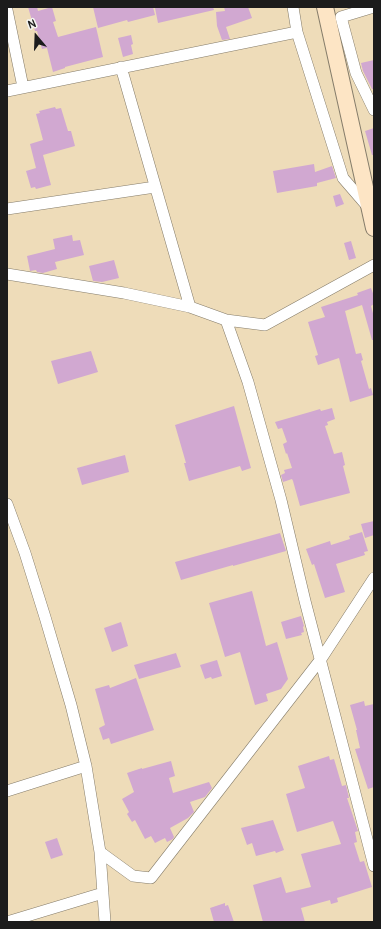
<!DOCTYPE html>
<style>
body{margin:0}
#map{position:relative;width:381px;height:929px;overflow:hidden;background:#eedcb9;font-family:Pangolin,sans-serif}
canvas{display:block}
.frame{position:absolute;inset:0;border:8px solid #1c1c1c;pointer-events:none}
.north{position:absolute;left:16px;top:16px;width:40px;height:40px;-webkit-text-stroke:3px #f6f6f2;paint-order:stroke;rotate:341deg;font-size:11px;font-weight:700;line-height:16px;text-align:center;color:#1c1c1c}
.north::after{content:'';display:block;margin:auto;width:14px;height:18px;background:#1c1c1c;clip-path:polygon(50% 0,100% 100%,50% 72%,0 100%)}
</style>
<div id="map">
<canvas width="381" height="929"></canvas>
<div class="frame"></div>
<div class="north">N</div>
</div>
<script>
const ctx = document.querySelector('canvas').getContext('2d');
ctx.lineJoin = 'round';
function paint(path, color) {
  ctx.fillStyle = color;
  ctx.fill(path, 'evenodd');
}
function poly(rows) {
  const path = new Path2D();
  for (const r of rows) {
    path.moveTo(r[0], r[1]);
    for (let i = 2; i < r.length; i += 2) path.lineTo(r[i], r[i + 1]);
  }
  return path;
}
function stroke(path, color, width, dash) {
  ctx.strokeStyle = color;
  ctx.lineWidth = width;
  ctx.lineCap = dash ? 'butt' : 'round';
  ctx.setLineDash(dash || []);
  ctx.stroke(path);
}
paint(poly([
 [28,7,37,7,38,11,52,7,56,21,53,22,58,37,96,27,103,57,65,67,65,68,53,72,47,48,42,49,37,31,35,31],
 [93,7,153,7,155,15,128,22,127,20,98,28],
 [162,7,213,7,214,10,158,23,155,8],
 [224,7,248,7,252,18,226,27,230,39,222,40,217,26,216,12,225,11],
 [131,35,133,44,131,45,133,54,123,57,118,38],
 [374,60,374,89,372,89,363,71,361,63],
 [55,107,56,109,61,108,68,131,71,131,75,146,43,155,51,185,36,189,35,187,31,188,26,171,36,168,30,144,43,140,36,114,40,113,39,111],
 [374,128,374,155,372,155,365,131],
 [314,164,315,172,332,166,336,178,317,183,317,186,277,193,273,171],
 [340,194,344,204,336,207,333,196],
 [72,235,73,241,80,240,84,255,55,262,57,269,43,273,37,272,36,270,30,271,27,256,55,249,53,239],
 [351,241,356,258,349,260,344,243],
 [114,260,119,278,102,282,93,281,89,266],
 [371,288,374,296,374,304,371,306,374,317,374,340,372,340,362,305,345,311,356,354,361,353,363,360,361,361,369,389,371,388,373,395,350,402,339,358,318,365,315,356,318,355,308,322,325,317,321,307,358,295,357,293],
 [91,351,98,372,58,384,51,361],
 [234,406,251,468,242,471,240,466,189,481,184,463,186,463,175,425],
 [332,408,335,419,327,422,328,425,325,426,334,454,342,452,345,465,343,466,350,493,300,506,293,481,292,479,283,482,281,475,285,473,284,470,292,468,287,453,286,454,283,444,287,442,282,428,278,429,275,422,310,412,320,409,321,411],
 [125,455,129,472,82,485,77,468],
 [374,521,374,535,365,538,361,524],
 [362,532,368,551,364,552,365,555,336,564,345,592,325,598,314,564,312,565,306,549,330,541,331,545,350,539,349,536],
 [280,533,286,551,233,566,233,565,181,580,175,562],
 [252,591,266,646,277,642,288,679,281,689,266,694,268,701,255,705,240,652,225,657,209,603],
 [301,616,304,626,303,627,304,632,301,633,302,635,286,639,281,622],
 [121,622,128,646,112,652,104,628],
 [176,653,181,667,139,679,134,665],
 [217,660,222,676,212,679,211,677,205,679,200,665],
 [136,678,154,730,111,744,109,738,103,740,99,728,105,725,95,689,109,685,110,688],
 [364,701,365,706,374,704,374,787,368,789,355,749,360,748,356,730,357,730,350,705],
 [329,756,330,760,334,759,342,786,346,785,349,798,347,798,358,831,355,832,357,842,354,843,360,862,364,861,372,887,337,898,338,902,331,904,330,900,301,908,305,922,263,922,253,885,281,877,286,893,311,887,301,854,341,844,333,821,297,832,286,794,305,788,298,766],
 [171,761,175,776,169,778,173,793,209,782,212,788,205,797,190,802,194,812,188,818,170,828,174,837,173,839,167,842,165,838,155,843,151,836,145,839,135,820,132,822,127,814,129,812,122,799,134,792,127,773,142,768,142,769],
 [273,820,284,850,276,853,275,851,256,856,252,843,247,845,241,828],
 [57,838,63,855,51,859,45,842],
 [225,903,225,906,228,905,234,922,214,922,210,908]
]), '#d1a8d1');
const street = poly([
 [293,7,297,32,343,178,368,207],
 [374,7,341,17,356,73,374,110],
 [7,10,23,87],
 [121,67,190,307],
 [7,91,297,32],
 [7,209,155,187],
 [7,274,124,293,190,307,226,320,265,325,374,265],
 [226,320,248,382,281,500,305,601,374,866],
 [7,504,25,553,45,617,71,705,86,766,100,852,105,922],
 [7,791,86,766],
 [100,852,133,876,151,878,321,659,374,578],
 [7,922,103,893]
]);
const secondary = poly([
 [325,7,374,228]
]);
stroke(street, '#857c6a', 12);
stroke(secondary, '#857c6a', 18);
stroke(street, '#fff', 11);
stroke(secondary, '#fde5c5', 16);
</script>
